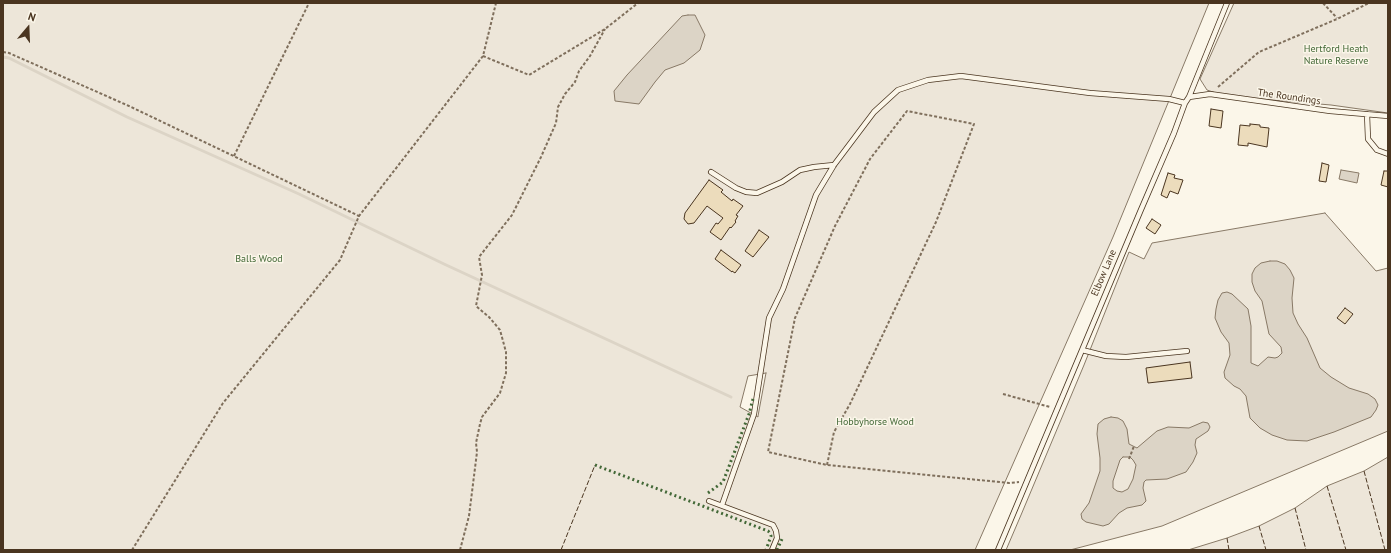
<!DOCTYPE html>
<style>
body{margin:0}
#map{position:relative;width:1391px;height:553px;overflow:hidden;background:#fbf6e9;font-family:"PT Sans",sans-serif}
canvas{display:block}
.frame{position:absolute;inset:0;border:4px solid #4a3520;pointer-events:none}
.north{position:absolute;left:8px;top:8px;width:40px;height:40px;-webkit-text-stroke:3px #fbf6e9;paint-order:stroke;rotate:19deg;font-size:11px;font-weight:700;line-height:16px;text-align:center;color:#4a3520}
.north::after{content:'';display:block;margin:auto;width:14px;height:18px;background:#4a3520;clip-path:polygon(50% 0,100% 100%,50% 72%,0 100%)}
</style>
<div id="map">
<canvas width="1391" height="553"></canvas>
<div class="frame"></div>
<div class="north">N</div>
</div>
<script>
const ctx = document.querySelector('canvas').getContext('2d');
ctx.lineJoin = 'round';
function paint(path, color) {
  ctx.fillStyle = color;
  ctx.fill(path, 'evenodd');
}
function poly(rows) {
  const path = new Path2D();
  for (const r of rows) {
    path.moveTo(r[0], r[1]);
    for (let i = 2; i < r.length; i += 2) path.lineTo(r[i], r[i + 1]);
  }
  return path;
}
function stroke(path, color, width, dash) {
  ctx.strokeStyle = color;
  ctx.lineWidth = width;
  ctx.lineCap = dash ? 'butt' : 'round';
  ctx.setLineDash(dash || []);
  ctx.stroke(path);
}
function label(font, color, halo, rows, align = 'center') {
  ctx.font = font + ' "PT Sans",sans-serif';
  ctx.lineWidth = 3;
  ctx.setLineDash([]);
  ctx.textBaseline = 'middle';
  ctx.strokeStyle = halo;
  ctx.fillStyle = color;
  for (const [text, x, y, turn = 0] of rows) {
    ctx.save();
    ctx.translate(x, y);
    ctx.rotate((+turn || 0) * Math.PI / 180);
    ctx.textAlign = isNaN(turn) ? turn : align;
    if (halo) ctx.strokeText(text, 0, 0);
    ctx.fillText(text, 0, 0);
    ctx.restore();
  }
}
const green = poly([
 [3,3,1209,3,1113,237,975,550,3,550,3,3],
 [766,373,758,416,758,417,740,407,748,376,766,373],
 [1234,3,1388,3,1388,113,1331,105,1225,96,1207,90,1200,79,1234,3],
 [1325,213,1376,271,1388,268,1388,431,1162,526,1070,550,1006,550,1021,515,1084,365,1129,252,1144,259,1152,243,1325,213],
 [1388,457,1388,550,1188,550,1227,538,1259,526,1295,508,1327,486,1364,471,1388,457]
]);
paint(green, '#ede6d9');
stroke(green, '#887966', 1);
const water = poly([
 [688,15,695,15,705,35,700,50,684,63,665,70,655,82,639,104,615,101,614,91,627,75,682,16,688,15],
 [1341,170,1359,173,1357,183,1339,179,1341,170],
 [1270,261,1277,261,1285,264,1290,270,1294,278,1292,298,1293,313,1298,324,1307,338,1320,368,1331,377,1349,388,1368,394,1375,399,1378,405,1376,410,1371,417,1334,432,1307,441,1287,440,1272,435,1260,428,1250,418,1246,396,1240,389,1234,386,1225,378,1224,372,1230,355,1229,343,1221,332,1215,318,1216,309,1218,300,1222,293,1227,292,1232,294,1248,309,1251,326,1251,363,1258,366,1268,357,1275,358,1278,357,1282,353,1281,347,1269,334,1262,301,1255,291,1252,282,1252,274,1255,268,1261,263,1270,261],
 [1111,417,1118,418,1123,421,1127,429,1129,444,1137,448,1157,431,1168,427,1189,428,1203,422,1208,423,1210,427,1208,431,1196,439,1195,445,1197,453,1193,462,1186,472,1167,479,1146,480,1144,482,1143,488,1146,501,1142,505,1127,508,1119,513,1109,524,1103,526,1086,522,1082,519,1081,514,1089,503,1100,471,1100,458,1097,434,1098,424,1104,419,1111,417],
 [1123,457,1130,457,1133,460,1136,465,1133,479,1128,489,1122,492,1117,491,1113,488,1113,481,1120,460,1123,457]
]);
paint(water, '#dcd4c6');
stroke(water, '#887966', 1);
stroke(poly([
 [3,57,9,58,127,117,299,194,444,264,731,397]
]), '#dcd4c6', 3);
const building = poly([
 [1211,109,1223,111,1221,128,1209,126,1211,109],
 [1250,124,1260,125,1260,127,1269,128,1267,147,1248,143,1248,146,1238,145,1240,125,1250,126,1250,124],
 [1322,163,1329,165,1326,182,1319,181,1322,163],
 [1384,171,1388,171,1388,187,1381,185,1384,171],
 [1168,173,1175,175,1174,178,1183,180,1178,194,1170,191,1167,198,1161,195,1168,173],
 [709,180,723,190,721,192,732,201,733,199,743,206,736,215,738,216,735,221,736,222,731,228,730,227,721,240,710,232,716,223,718,224,723,218,707,206,694,223,688,224,684,219,685,213,709,180],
 [1152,219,1161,225,1155,234,1146,228,1152,219],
 [759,230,769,237,753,257,745,251,759,230],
 [721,250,741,265,735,273,732,271,732,272,715,259,721,250],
 [1345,308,1353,314,1345,324,1337,318,1345,308],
 [1190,362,1192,378,1148,383,1146,368,1190,362]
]);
paint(building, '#ecdcbc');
stroke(building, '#4a3520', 1);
const lane = poly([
 [1189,97,1210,94,1330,111,1388,116],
 [1367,114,1368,139,1377,150,1388,154],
 [711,172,736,188,746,192,757,193,782,182,800,170,814,167,834,165],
 [1082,350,1106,356,1126,357,1187,351],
 [709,501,773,525,776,531,777,538,772,550],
 [722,505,754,414,769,318,783,289,816,195,834,165,874,112,898,90,928,80,961,76,1090,93,1169,99,1185,103],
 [998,550,1140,212,1174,133,1185,103,1189,97,1227,3]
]);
stroke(lane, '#4a3520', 6);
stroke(poly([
 [1323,3,1337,18],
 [3,52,9,53,129,106,359,216],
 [483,56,529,75,605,29,638,3],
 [1218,87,1259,52,1337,19,1369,3],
 [234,156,309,3],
 [1003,394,1050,407],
 [1129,459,1134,446],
 [827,465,834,432,850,404,936,222,974,124,907,111,870,159,835,226,795,318,768,452,827,465,1009,483,1019,482],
 [132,550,223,403,340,260,359,216,483,56,496,3],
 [460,550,469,516,477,452,476,443,480,424,482,417,500,393,506,373,506,352,500,330,489,317,476,306,482,275,479,257,512,215,541,157,556,123,558,107,565,94,575,82,579,71,590,56,605,29]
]), '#7f6f5c', 2, [3, 2]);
stroke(lane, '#fbf6e9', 4.5);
stroke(poly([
 [595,465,768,531,770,533,771,536,766,550],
 [708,493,723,482,749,414,753,399],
 [777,550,782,539]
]), '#436837', 3, [2, 3]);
stroke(poly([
 [1364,471,1385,550],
 [1327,486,1346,550],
 [1295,508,1306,550],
 [1259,526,1266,550],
 [1227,538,1229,550],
 [561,550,595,465]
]), '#4a3520', 1, [5, 2]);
label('10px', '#436837', '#fbf6e9', [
 ["Hertford Heath",1336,49],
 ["Nature Reserve",1336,61],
 ["Balls Wood",259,259],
 ["Hobbyhorse Wood",875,422]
]);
label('10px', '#4a3520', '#fbf6e9', [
 ["The Roundings",1289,97,8],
 ["Elbow Lane",1104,273,-67]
]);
</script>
